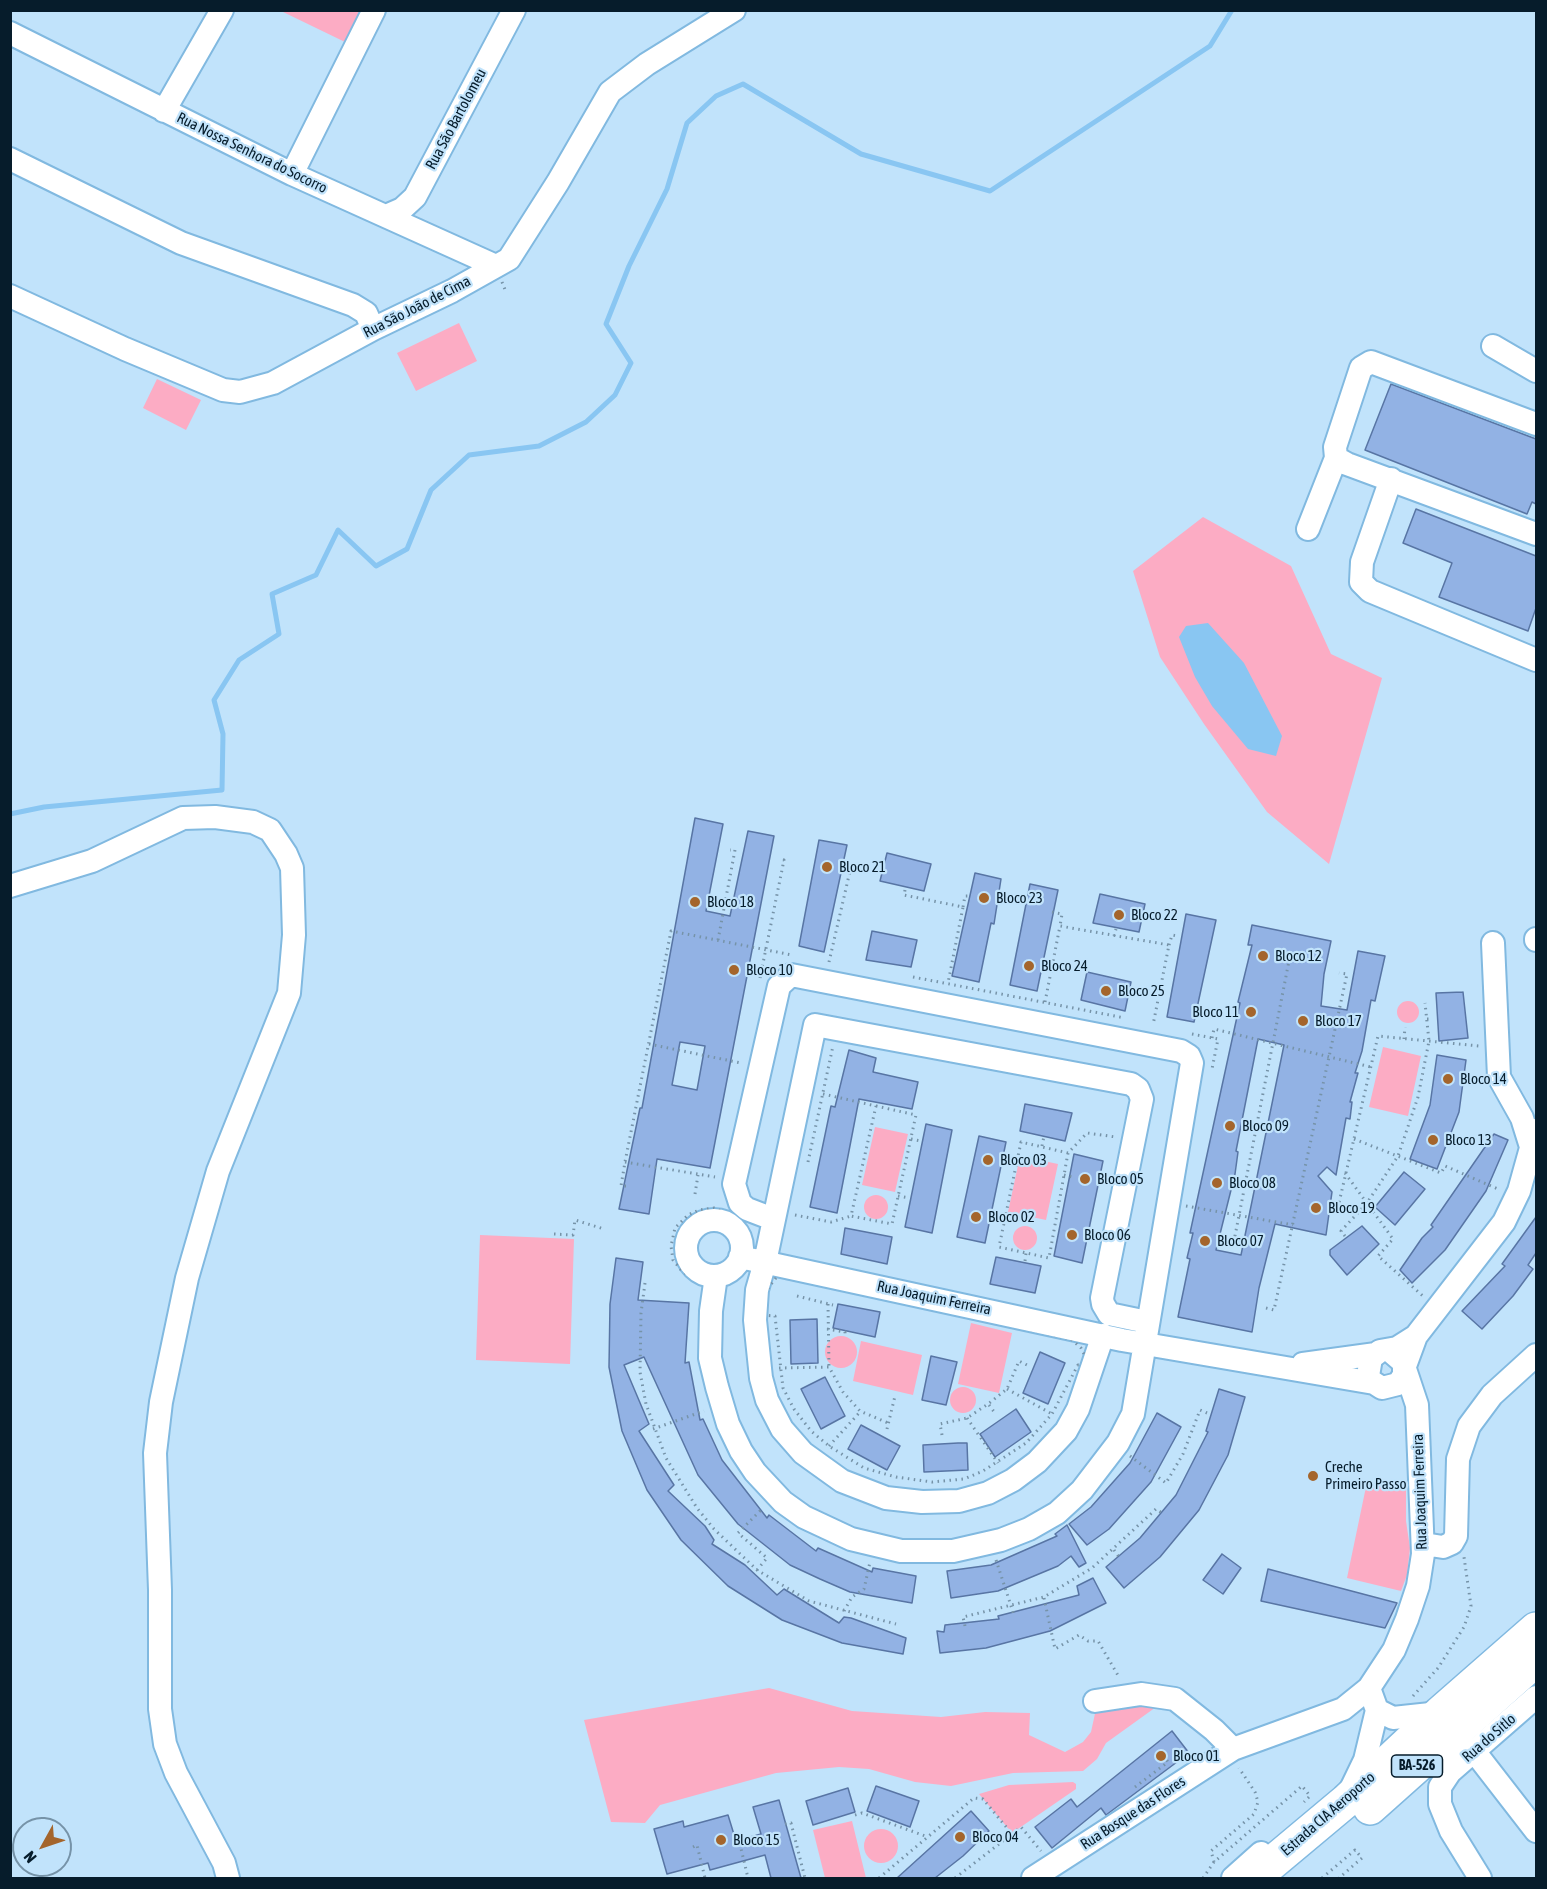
<!DOCTYPE html>
<meta charset="utf-8">
<style>
body{margin:0}
#map{position:relative;width:1547px;height:1889px;overflow:hidden;background:#c1e3fb;font-family:"Asap Condensed",sans-serif}
canvas{display:block}
.frame{position:absolute;inset:0;border:12px solid #061c2b;pointer-events:none}
.north{position:absolute;left:12px;top:1817px;width:60px;height:60px;box-sizing:border-box;background:#c1e3fb;border:2px solid #7693a8;border-radius:50%;rotate:230deg;font-size:16px;font-weight:700;line-height:24px;text-align:center;color:#061c2b}
.north::after{content:'';display:block;margin:auto;width:21px;height:27px;background:#a4652c;clip-path:polygon(50% 0,100% 100%,50% 72%,0 100%)}
</style>
<div id="map">
<canvas width="1547" height="1889"></canvas>
<div class="frame"></div>
<div class="north">N</div>
</div>
<script>
const ctx = document.querySelector('canvas').getContext('2d');
ctx.lineJoin = 'round';
function paint(path, color) {
  ctx.fillStyle = color;
  ctx.fill(path, 'evenodd');
}
function poly(rows) {
  const path = new Path2D();
  for (const r of rows) {
    if (r.length === 3) {
      path.moveTo(r[0] + r[2], r[1]);
      path.arc(r[0], r[1], r[2], 0, 2 * Math.PI);
      continue;
    }
    path.moveTo(r[0], r[1]);
    for (let i = 2; i < r.length; i += 2) path.lineTo(r[i], r[i + 1]);
  }
  return path;
}
function stroke(path, color, width, dash) {
  ctx.strokeStyle = color;
  ctx.lineWidth = width;
  ctx.lineCap = dash ? 'butt' : 'round';
  ctx.setLineDash(dash || []);
  ctx.stroke(path);
}
function label(font, color, halo, rows, align = 'center') {
  ctx.font = font + ' "Asap Condensed",sans-serif';
  ctx.lineWidth = 4.5;
  ctx.setLineDash([]);
  ctx.textBaseline = 'middle';
  ctx.strokeStyle = halo;
  ctx.fillStyle = color;
  for (const [text, x, y, turn = 0] of rows) {
    ctx.save();
    ctx.translate(x, y);
    ctx.rotate((+turn || 0) * Math.PI / 180);
    ctx.textAlign = isNaN(turn) ? turn : align;
    if (halo) ctx.strokeText(text, 0, 0);
    ctx.fillText(text, 0, 0);
    ctx.restore();
  }
}
paint(poly([
 [281,11,360,11,345,42],
 [459,323,477,361,416,391,397,353],
 [157,379,201,400,186,430,143,408],
 [1203,517,1291,566,1331,654,1382,678,1329,864,1267,812,1204,724,1160,657,1133,571],
 [1408,1012,11],
 [1383,1047,1421,1056,1408,1116,1369,1107],
 [875,1127,908,1134,895,1192,862,1185],
 [1020,1156,1058,1164,1046,1220,1008,1212],
 [876,1207,12],
 [1025,1238,12],
 [480,1235,574,1239,570,1364,476,1360],
 [971,1323,1012,1333,999,1393,958,1384],
 [841,1352,16],
 [861,1341,922,1355,913,1395,853,1381],
 [963,1400,13],
 [1367,1482,1406,1488,1406,1521,1410,1548,1407,1575,1401,1591,1347,1578],
 [769,1688,852,1711,941,1717,985,1712,1030,1713,1029,1735,1065,1752,1083,1742,1091,1732,1096,1709,1163,1702,1106,1743,1097,1759,1083,1771,1013,1773,951,1786,915,1782,869,1769,839,1767,776,1773,660,1805,645,1823,611,1822,584,1720],
 [1073,1782,1076,1784,1076,1789,1012,1833,979,1794,1009,1785],
 [852,1821,866,1878,825,1878,813,1830],
 [881,1846,17]
]), '#fcacc4');
paint(poly([
 [1208,623,1244,663,1282,736,1276,756,1248,749,1212,706,1195,677,1179,637,1186,626]
]), '#89c6f2');
stroke(poly([
 [10,814,44,807,222,790,223,734,214,700,239,660,279,634,272,594,316,575,338,530,376,566,407,549,431,490,469,455,539,446,586,422,615,395,631,363,606,324,629,266,667,189,687,123,716,96,743,84,861,154,990,191,1210,46,1232,10]
]), '#89c6f2', 5);
const building = poly([
 [1391,384,1536,439,1536,504,1532,502,1527,514,1365,450,1391,384],
 [1416,509,1536,556,1536,608,1528,631,1439,597,1452,563,1403,543,1416,509],
 [695,818,723,824,706,911,730,916,748,831,774,836,710,1168,657,1159,649,1214,619,1209,640,1108,642,1108,695,818],
 [680,1042,705,1046,697,1090,672,1085,680,1042],
 [819,840,847,845,824,952,799,946,819,840],
 [887,853,931,864,924,891,880,881,887,853],
 [975,873,1001,879,994,924,991,923,979,982,952,976,975,873],
 [1030,884,1058,890,1037,991,1010,985,1030,884],
 [1100,894,1145,904,1139,932,1093,923,1100,894],
 [1186,914,1216,920,1194,1022,1167,1017,1186,914],
 [1252,925,1331,941,1324,974,1321,1006,1347,1010,1358,951,1385,956,1375,1001,1371,1000,1362,1051,1355,1073,1358,1073,1350,1102,1352,1102,1350,1119,1346,1118,1336,1175,1327,1167,1318,1176,1332,1192,1326,1235,1275,1224,1259,1288,1252,1332,1178,1317,1190,1259,1187,1258,1193,1233,1190,1233,1240,1003,1238,1002,1252,945,1248,945,1252,925],
 [1258,1039,1284,1045,1241,1255,1216,1250,1235,1174,1238,1152,1236,1151,1258,1039],
 [872,931,917,940,911,967,866,960,872,931],
 [1087,972,1131,982,1125,1011,1081,1000,1087,972],
 [1463,992,1468,1038,1439,1041,1436,993,1463,992],
 [849,1050,876,1058,873,1072,918,1082,912,1109,859,1099,837,1213,810,1207,831,1106,835,1107,849,1050],
 [1437,1055,1466,1060,1459,1112,1437,1169,1410,1159,1430,1105,1437,1055],
 [1025,1104,1072,1113,1065,1141,1020,1131,1025,1104],
 [926,1124,952,1130,932,1233,905,1227,926,1124],
 [1494,1134,1508,1140,1486,1191,1445,1250,1412,1283,1400,1270,1422,1238,1433,1227,1431,1225,1494,1134],
 [979,1136,1006,1142,985,1243,957,1237,979,1136],
 [1074,1154,1103,1161,1082,1263,1054,1256,1074,1154],
 [1404,1172,1425,1189,1395,1225,1375,1207,1404,1172],
 [1536,1217,1536,1253,1528,1265,1533,1269,1513,1296,1482,1329,1462,1311,1505,1266,1502,1264,1536,1217],
 [1362,1226,1379,1244,1347,1275,1330,1255,1330,1250,1362,1226],
 [845,1228,892,1237,887,1264,841,1254,845,1228],
 [996,1257,1041,1266,1035,1293,990,1284,996,1257],
 [616,1258,643,1262,638,1300,689,1303,685,1363,689,1362,700,1420,703,1419,722,1460,767,1518,769,1515,816,1551,818,1548,872,1572,873,1568,916,1576,912,1603,850,1592,820,1579,790,1565,738,1524,698,1475,644,1357,624,1365,649,1424,639,1431,674,1485,668,1491,705,1526,714,1540,712,1544,745,1565,777,1595,784,1589,839,1623,844,1617,851,1618,906,1638,903,1654,842,1643,782,1620,728,1586,681,1540,647,1490,622,1431,609,1367,610,1304,616,1258],
 [838,1304,880,1312,875,1337,833,1328,838,1304],
 [817,1319,818,1363,791,1364,790,1320,817,1319],
 [1040,1352,1065,1363,1048,1404,1023,1393,1040,1352],
 [931,1356,957,1362,946,1405,922,1400,931,1356],
 [825,1377,845,1416,821,1429,801,1389,825,1377],
 [1219,1389,1245,1397,1228,1455,1199,1510,1160,1557,1124,1588,1106,1567,1140,1538,1176,1495,1208,1432,1206,1431,1219,1389],
 [1016,1409,1031,1432,995,1457,980,1434,1016,1409],
 [1157,1413,1181,1427,1151,1482,1109,1529,1087,1545,1069,1524,1091,1507,1130,1463,1157,1413],
 [861,1425,900,1446,887,1470,848,1449,861,1425],
 [958,1443,967,1443,968,1470,924,1472,923,1445,958,1443],
 [1067,1525,1086,1563,1079,1567,1071,1556,1058,1566,998,1591,951,1598,947,1571,991,1565,1057,1536,1055,1534,1067,1525],
 [1222,1554,1241,1568,1223,1594,1203,1580,1222,1554],
 [1268,1569,1397,1603,1385,1628,1261,1601,1268,1569],
 [1093,1578,1106,1603,1050,1631,986,1648,940,1653,937,1631,944,1632,945,1625,999,1619,998,1616,1079,1595,1077,1586,1093,1578],
 [1172,1731,1189,1753,1106,1815,1101,1808,1052,1848,1035,1827,1071,1799,1077,1807,1172,1731],
 [876,1786,919,1801,910,1827,867,1811,876,1786],
 [848,1788,855,1812,813,1825,806,1801,848,1788],
 [779,1800,801,1878,771,1878,765,1855,710,1870,708,1863,667,1874,654,1829,683,1821,684,1827,728,1815,736,1841,761,1834,753,1807,779,1800],
 [971,1811,989,1831,963,1856,935,1878,897,1878,971,1811]
]);
paint(building, '#92b2e4');
stroke(building, '#5875a4', 1.5);
const minor = poly([
 [10,33,292,174,496,266],
 [164,111,222,10],
 [10,159,181,243,353,305,366,313,373,329],
 [292,174,374,10],
 [386,216,402,209,415,197,514,10],
 [10,296,125,349,223,390,240,392,273,383,373,329,452,291,509,259,558,182,610,92,647,64,734,10],
 [1493,346,1536,371],
 [1536,424,1371,362,1361,368,1335,447,1336,458,1347,464,1536,534],
 [1391,479,1362,562,1361,582,1370,591,1536,660],
 [1308,529,1336,458],
 [10,886,92,861,183,818,215,817,253,822,270,830,286,854,292,868,294,935,289,993,218,1171,187,1278,161,1402,155,1453,160,1590,160,1709,165,1744,176,1773,224,1863,228,1878],
 [1536,939,1536,940],
 [1493,943,1499,1077,1522,1118,1532,1150],
 [714,1248,28],
 [740,1257,1122,1340,1374,1383],
 [716,1276,711,1311,710,1358,717,1387,728,1424,741,1451,755,1472,783,1502,804,1517,851,1539,901,1551,953,1551,1001,1540,1029,1529,1057,1513,1082,1490,1118,1443,1133,1414,1192,1063,1189,1056,1181,1051,791,975,779,986,734,1184,740,1203,747,1209,773,1219],
 [1103,1335,1078,1409,1066,1431,1037,1462,1013,1480,988,1493,959,1501,922,1502,886,1498,842,1481,803,1453,782,1429,767,1400,761,1378,755,1320,757,1290,765,1262,815,1025,1131,1084,1138,1089,1142,1099,1102,1298,1103,1304,1109,1314,1147,1322],
 [1390,1351,1404,1363,1404,1375,1398,1384,1382,1388,1371,1381,1368,1376,1371,1358,1380,1351,1397,1348,1416,1336],
 [1303,1364,1376,1354],
 [1405,1366,1416,1336,1504,1222,1519,1191,1536,1130],
 [1424,1544,1443,1547,1452,1543,1456,1536,1458,1459,1469,1426,1492,1395,1536,1355],
 [1095,1701,1141,1694,1175,1699,1214,1730,1233,1749],
 [1377,1710,1393,1718,1440,1713],
 [1474,1751,1536,1831],
 [1351,1789,1365,1760,1377,1710,1369,1688],
 [1033,1878,1233,1749,1343,1709,1369,1688,1394,1650,1407,1619,1418,1586,1423,1554,1417,1405,1405,1369],
 [1233,1878,1261,1853],
 [1480,1878,1451,1831,1440,1804,1440,1787,1450,1772,1536,1697]
]);
const highway = poly([
 [1370,1808,1536,1660],
 [1254,1878,1346,1801,1440,1713,1536,1629]
]);
stroke(minor, '#81b9e0', 26);
stroke(highway, '#81b9e0', 36);
stroke(poly([
 [502,282,506,292],
 [905,890,904,895,963,907,948,983],
 [963,907,965,896,969,896],
 [1052,912,1062,914,1060,926],
 [1114,936,1116,929],
 [718,940,735,850,730,850],
 [1169,945,1172,935,1177,936],
 [829,962,850,871,844,870],
 [913,977,1125,1018],
 [760,978,784,860,779,859],
 [1045,1002,1060,926,1169,945,1153,1025],
 [1427,1019,1433,1019],
 [1192,1034,1218,1039,1212,1069],
 [1212,1038,1214,1029,1371,1067],
 [1404,1039,1405,1027],
 [649,1044,741,1063],
 [823,1094,876,1106],
 [876,1106,916,1115,892,1224,851,1216,876,1106],
 [911,1139,921,1141],
 [1354,1139,1441,1173,1445,1166,1498,1189],
 [1042,1146,1044,1136],
 [1068,1153,1021,1142,999,1247,1049,1258,1068,1153,1087,1133,1116,1137],
 [625,1162,715,1177],
 [808,1162,833,1046],
 [1345,1173,1393,1239,1378,1256,1424,1297],
 [1064,1175,1072,1177],
 [626,1186,621,1186,625,1162,671,931,792,955],
 [695,1194,698,1175],
 [898,1196,909,1198],
 [1186,1206,1293,1225],
 [1331,1206,1338,1207,1378,1036,1479,1046],
 [795,1215,831,1222,851,1216],
 [740,1226,747,1238],
 [554,1234,573,1235,575,1220,604,1229],
 [1345,1236,1341,1231,1367,1203,1398,1156,1418,1097,1429,1041,1425,1003],
 [1225,1245,1233,1246,1289,961,1282,960],
 [1025,1261,1026,1253],
 [779,1274,789,1274,1071,1339,1081,1348,1086,1358,1086,1368,1078,1365,1052,1414,1026,1443,983,1471,964,1479,932,1482,896,1477,864,1468,829,1446,811,1431,794,1409,783,1388,775,1316,762,1315,765,1292,779,1274],
 [696,1280,682,1271,673,1260,671,1246,675,1228,688,1215,699,1210,714,1208,724,1212],
 [645,1283,641,1313,640,1372,646,1404,666,1458,697,1508,714,1529,757,1570,809,1601,896,1624],
 [797,1296,833,1305],
 [828,1304,829,1367],
 [1266,1308,1274,1310,1347,974,1339,973],
 [827,1329,845,1332,845,1335],
 [779,1368,829,1367,843,1392,860,1411,888,1423],
 [1007,1389,1052,1414],
 [989,1405,995,1413],
 [967,1418,998,1463],
 [653,1429,704,1411],
 [887,1429,895,1396],
 [942,1435,940,1424,967,1418,988,1404,1007,1389,1019,1361,1027,1365],
 [829,1446,860,1412],
 [1130,1456,1166,1483,1183,1454,1200,1410,1207,1413],
 [1114,1550,1119,1557],
 [996,1560,1014,1615],
 [757,1570,767,1558,738,1533,763,1508],
 [1044,1598,1055,1649,1079,1635,1088,1641,1098,1641,1119,1677],
 [844,1611,852,1597,864,1589,870,1562],
 [965,1626,963,1617,1044,1597,1092,1568,1156,1509,1162,1513],
 [1413,1696,1438,1668,1464,1627,1471,1606,1464,1557],
 [1135,1787,1168,1762,1166,1759],
 [855,1815,862,1813,928,1837],
 [785,1824,791,1823,805,1878],
 [734,1837,738,1836,748,1878],
 [693,1847,697,1845,705,1878],
 [1214,1862,1211,1851,1254,1814,1258,1802,1255,1792,1239,1768],
 [879,1878,974,1798,983,1799,1012,1834],
 [955,1878,1021,1827,1041,1851],
 [1203,1878,1214,1862,1302,1786,1310,1796,1304,1802],
 [1322,1878,1355,1850,1362,1858,1339,1878]
]), '#7693a8', 3, [1.5, 4.5]);
stroke(minor, '#fff', 22);
stroke(highway, '#fff', 33);
for (const [x, y, r, color] of [
 [827,867,6,"#a4652c"],
 [984,898,6,"#a4652c"],
 [695,902,6,"#a4652c"],
 [1119,915,6,"#a4652c"],
 [1263,956,6,"#a4652c"],
 [1029,966,6,"#a4652c"],
 [734,970,6,"#a4652c"],
 [1106,991,6,"#a4652c"],
 [1251,1012,6,"#a4652c"],
 [1303,1021,6,"#a4652c"],
 [1448,1079,6,"#a4652c"],
 [1230,1126,6,"#a4652c"],
 [1433,1140,6,"#a4652c"],
 [988,1160,6,"#a4652c"],
 [1085,1179,6,"#a4652c"],
 [1217,1183,6,"#a4652c"],
 [1316,1208,6,"#a4652c"],
 [976,1217,6,"#a4652c"],
 [1072,1235,6,"#a4652c"],
 [1205,1241,6,"#a4652c"],
 [1313,1476,6,"#a4652c"],
 [1161,1756,6,"#a4652c"],
 [960,1837,6,"#a4652c"],
 [721,1840,6,"#a4652c"]
]) {
  const dot = new Path2D();
  dot.arc(x, y, r, 0, 2 * Math.PI);
  ctx.fillStyle = color;
  ctx.fill(dot);
  stroke(dot, '#c1e3fb', 2);
}
for (const [x, y, w] of [
 [1417,1766,51]
]) {
  const box = new Path2D();
  box.roundRect(x - w / 2, y - 11, w, 22, 4.5);
  ctx.fillStyle = '#c1e3fb';
  ctx.fill(box);
  stroke(box, '#061c2b', 1.5);
}
label('bold 14px', '#061c2b', null, [
 ["BA-526",1417,1766]
]);
label('15px', '#061c2b', '#c1e3fb', [
 ["Rua São Bartolomeu",456,119,-62],
 ["Rua Nossa Senhora do Socorro",252,153,26],
 ["Rua São João de Cima",417,307,-27],
 ["Rua Joaquim Ferreira",934,1298,12],
 ["Rua Joaquim Ferreira",1420,1492,-92],
 ["Rua do Sitlo",1489,1738,-41],
 ["Rua Bosque das Flores",1133,1813,-33],
 ["Estrada CIA Aeroporto",1328,1814,-41]
]);
label('15px', '#061c2b', '#c1e3fb', [
 ["Bloco 21",839,867],
 ["Bloco 23",996,898],
 ["Bloco 18",707,902],
 ["Bloco 22",1131,915],
 ["Bloco 12",1275,956],
 ["Bloco 24",1041,966],
 ["Bloco 10",746,970],
 ["Bloco 25",1118,991],
 ["Bloco 11",1239,1012,"right"],
 ["Bloco 17",1315,1021],
 ["Bloco 14",1460,1079],
 ["Bloco 09",1242,1126],
 ["Bloco 13",1445,1140],
 ["Bloco 03",1000,1160],
 ["Bloco 05",1097,1179],
 ["Bloco 08",1229,1183],
 ["Bloco 19",1328,1208],
 ["Bloco 02",988,1217],
 ["Bloco 06",1084,1235],
 ["Bloco 07",1217,1241],
 ["Creche",1325,1467],
 ["Primeiro Passo",1325,1484],
 ["Bloco 01",1173,1756],
 ["Bloco 04",972,1837],
 ["Bloco 15",733,1840]
], 'left');
</script>
